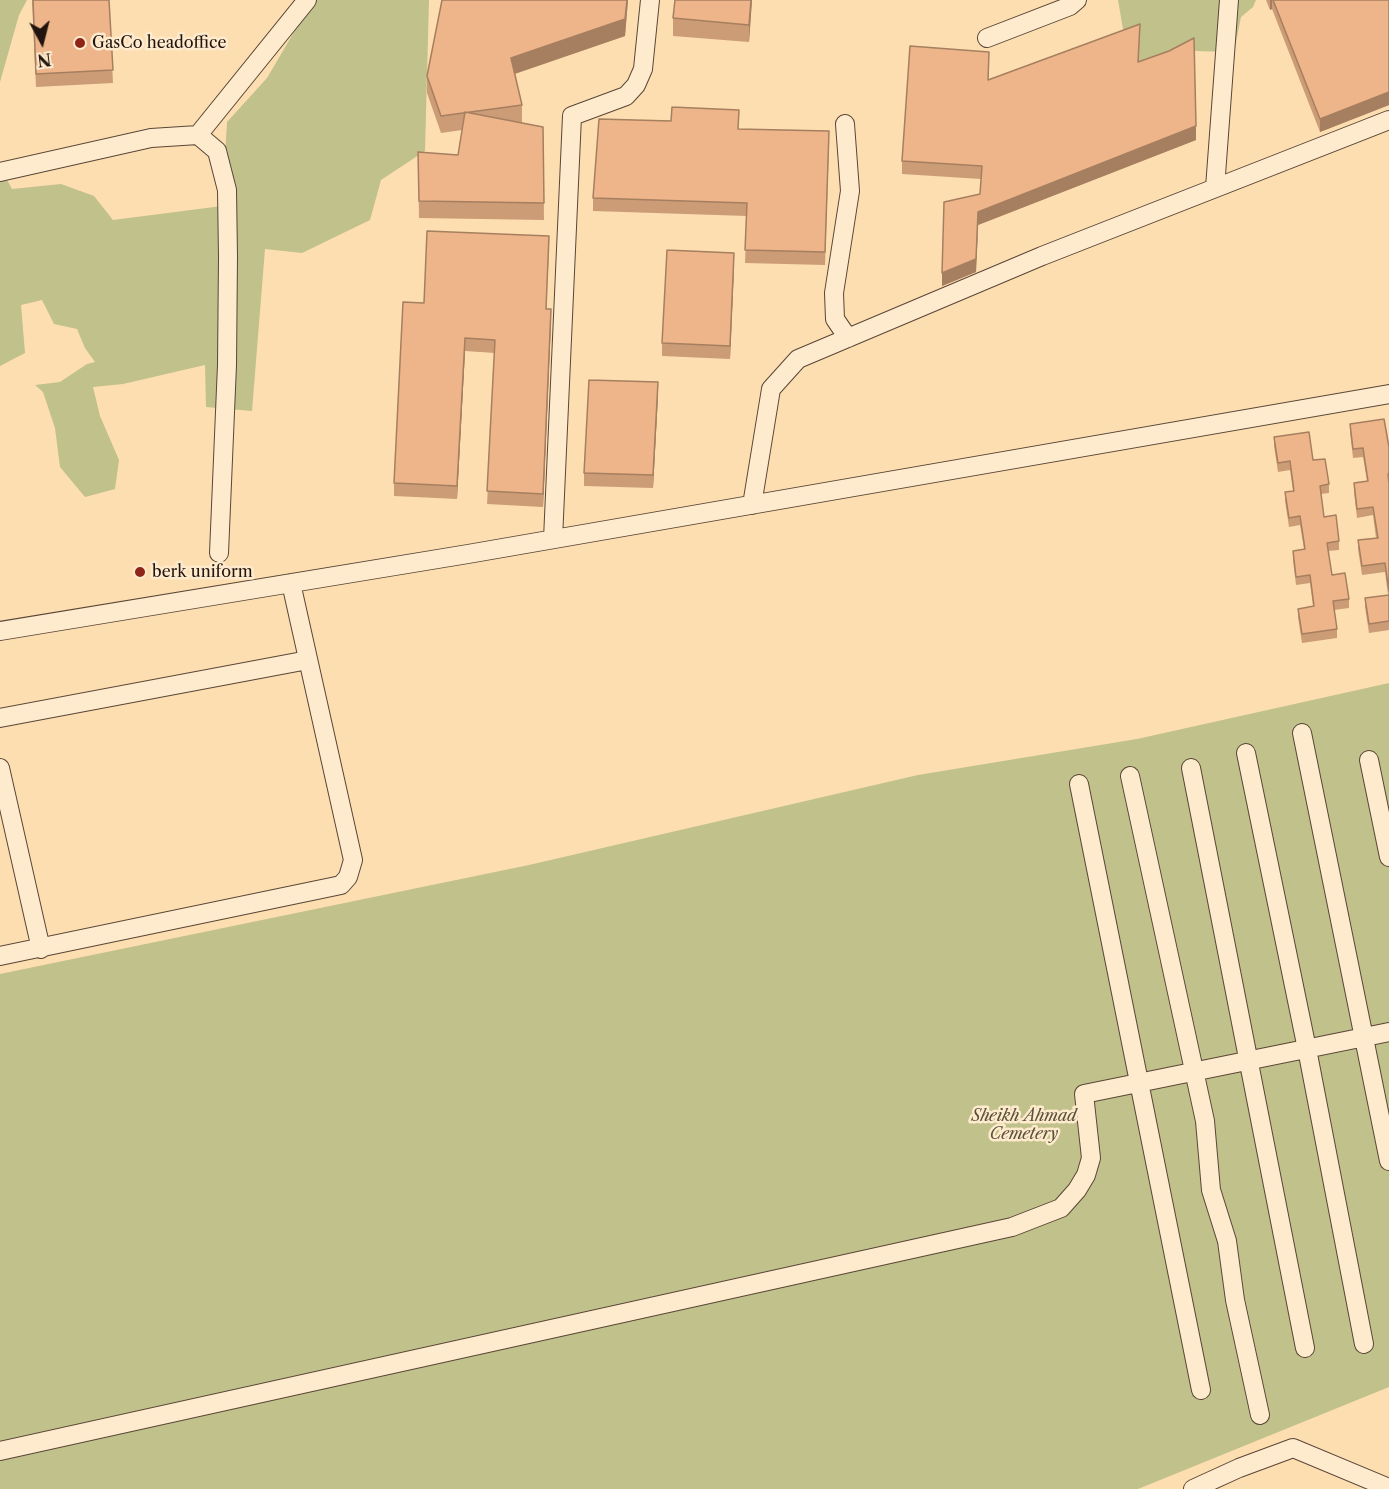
<!DOCTYPE html>
<style>
body{margin:0}
#map{position:relative;width:1389px;height:1489px;overflow:hidden;background:#fddeb1;font-family:"Libre Caslon Text",serif}
canvas{display:block}
.north{position:absolute;left:12px;top:12px;width:60px;height:60px;-webkit-text-stroke:4px #feeacc;paint-order:stroke;rotate:173deg;font-size:16px;font-weight:700;line-height:24px;text-align:center;color:#22140e}
.north::after{content:'';display:block;margin:auto;width:21px;height:27px;background:#22140e;clip-path:polygon(50% 0,100% 100%,50% 72%,0 100%)}
</style>
<div id="map">
<canvas width="1389" height="1489"></canvas>
<div class="north">N</div>
</div>
<script>
const ctx = document.querySelector('canvas').getContext('2d');
ctx.lineJoin = 'round';
function paint(path, color) {
  ctx.fillStyle = color;
  ctx.fill(path, 'evenodd');
}
function poly(rows) {
  const path = new Path2D();
  for (const r of rows) {
    path.moveTo(r[0], r[1]);
    for (let i = 2; i < r.length; i += 2) path.lineTo(r[i], r[i + 1]);
  }
  return path;
}
function stroke(path, color, width, dash) {
  ctx.strokeStyle = color;
  ctx.lineWidth = width;
  ctx.lineCap = dash ? 'butt' : 'round';
  ctx.setLineDash(dash || []);
  ctx.stroke(path);
}
function label(font, color, halo, rows, align = 'center') {
  ctx.font = font + ' "Libre Caslon Text",serif';
  ctx.lineWidth = 5;
  ctx.setLineDash([]);
  ctx.textBaseline = 'middle';
  ctx.strokeStyle = halo;
  ctx.fillStyle = color;
  for (const [text, x, y, turn = 0] of rows) {
    ctx.save();
    ctx.translate(x, y);
    ctx.rotate((+turn || 0) * Math.PI / 180);
    ctx.textAlign = isNaN(turn) ? turn : align;
    if (halo) ctx.strokeText(text, 0, 0);
    ctx.fillText(text, 0, 0);
    ctx.restore();
  }
}
paint(poly([
 [0,0,27,0,19,15,0,82],
 [316,0,429,0,425,151,381,180,370,220,302,253,265,249,252,411,206,407,205,365,123,384,93,387,100,416,119,460,115,489,85,497,60,467,55,428,43,392,35,385,60,382,87,364,95,362,85,348,77,329,54,324,42,300,21,305,25,353,0,366,0,167,12,189,61,184,94,196,113,220,222,206,227,122,267,78,304,15],
 [1118,0,1256,0,1253,7,1241,17,1234,52,1194,51,1131,64,1132,29,1123,29],
 [1389,683,1389,1387,1138,1489,0,1489,0,974,529,865,918,775,1137,739]
]), '#c0c18b');
const minor = poly([
 [987,38,1070,6,1077,0],
 [845,124,850,191,834,293,835,319,848,338],
 [198,135,307,0],
 [0,172,151,138,198,135,217,151,227,190,228,257,227,365,219,553],
 [1215,188,1229,0],
 [752,505,771,389,798,359,1042,256,1389,120],
 [553,539,572,116,626,96,636,85,643,69,650,0],
 [0,631,468,554,1389,394],
 [0,718,308,660],
 [1302,733,1389,1161],
 [1246,753,1307,1049,1364,1344],
 [1369,760,1389,857],
 [0,768,41,949],
 [1191,768,1305,1348],
 [1130,776,1205,1121,1211,1190,1227,1241,1235,1300,1260,1415],
 [1079,784,1201,1390],
 [0,956,341,885,348,877,353,860,291,583],
 [0,1451,1012,1227,1061,1208,1077,1190,1086,1175,1091,1158,1084,1094,1389,1032],
 [1193,1489,1239,1468,1293,1448,1389,1488]
]);
stroke(minor, '#594637', 20);
stroke(minor, '#feeacc', 18);
paint(poly([
 [32,0,109,0,113,83,36,87],
 [442,0,628,0,625,36,515,74,522,105,522,122,519,122,543,127,544,220,419,218,418,152,458,155,462,130,441,133,427,93,427,76],
 [752,0,749,42,673,36,673,18],
 [1266,0,1389,0,1389,105,1320,132,1272,9,1270,10],
 [1140,37,1138,62,1196,140,978,225,976,272,942,286,980,194,981,179,902,174,902,161,989,65,988,80],
 [739,129,829,144,825,265,745,263,747,216,593,211,593,198],
 [549,250,546,309,551,322,543,507,487,504,495,353,465,351,457,499,394,496,394,483,424,303],
 [734,266,730,359,662,356,662,343],
 [658,395,653,488,584,486,584,473],
 [1350,424,1389,447,1389,630,1369,633,1365,607,1365,598,1388,595,1385,572,1362,575,1358,549,1358,540,1376,538,1373,515,1357,518,1354,492,1354,483,1367,481,1363,457,1353,458,1350,432],
 [1274,437,1313,460,1329,484,1329,493,1321,494,1324,517,1339,541,1339,550,1328,551,1332,575,1349,599,1349,608,1334,610,1337,629,1337,638,1302,643,1298,617,1298,609,1313,606,1310,583,1296,585,1293,560,1293,551,1304,549,1300,525,1289,527,1285,501,1285,492,1293,491,1290,470,1278,472,1274,446]
]), '#cc9c76');
paint(poly([
 [627,0,628,0,625,36,511,75,511,58],
 [751,0,752,0,749,42,749,25],
 [1270,0,1272,0,1272,9,1270,10],
 [1389,92,1389,105,1320,132,1320,119],
 [1196,126,1196,140,978,225,976,272,942,286,942,273,978,212],
 [734,253,734,266,730,359,730,346],
 [551,309,551,322,543,507,543,494],
 [465,338,465,351,457,499,457,486],
 [658,382,658,395,653,488,653,475]
]), '#a67f60');
const building = poly([
 [33,0,109,0,113,70,36,74,33,0],
 [442,0,627,0,625,19,511,58,522,105,441,116,427,76,442,0],
 [675,0,751,0,749,25,673,18,675,0],
 [1273,0,1389,0,1389,92,1320,119,1273,0],
 [1140,24,1138,62,1169,51,1194,38,1196,126,978,212,976,259,942,273,944,202,980,194,982,166,902,161,910,46,989,52,988,80,1140,24],
 [672,107,739,110,738,129,829,131,825,252,745,250,747,203,593,198,599,119,671,121,672,107],
 [465,112,543,127,544,203,419,201,418,152,458,155,465,112],
 [427,231,549,236,546,309,551,309,543,494,487,491,495,340,465,338,457,486,394,483,403,302,424,303,427,231],
 [667,250,734,253,730,346,662,343,667,250],
 [589,380,658,382,653,475,584,473,589,380],
 [1384,419,1389,447,1389,473,1388,474,1389,484,1389,591,1385,563,1362,566,1358,540,1378,538,1373,507,1357,509,1354,483,1368,481,1363,448,1353,449,1350,424,1384,419],
 [1309,432,1313,460,1325,459,1329,484,1320,486,1324,517,1336,515,1339,541,1327,543,1332,575,1345,573,1349,599,1333,601,1337,629,1302,634,1298,609,1314,606,1310,575,1296,577,1293,551,1305,549,1300,516,1289,518,1285,492,1294,491,1290,461,1278,463,1274,437,1309,432],
 [1389,595,1389,621,1369,624,1365,598,1389,595]
]);
paint(building, '#edb589');
stroke(building, '#a67f60', 1.5);
for (const [x, y, r, color] of [
 [80,43,6,"#8f2418"],
 [140,572,6,"#8f2418"]
]) {
  const dot = new Path2D();
  dot.arc(x, y, r, 0, 2 * Math.PI);
  ctx.fillStyle = color;
  ctx.fill(dot);
  stroke(dot, '#feeacc', 2);
}
label('16px', '#22140e', '#feeacc', [
 ["GasCo headoffice",92,43],
 ["berk uniform",152,572]
], 'left');
label('italic 16px', '#59513a', '#feeacc', [
 ["Sheikh Ahmad",1024,1116],
 ["Cemetery",1024,1134]
]);
</script>
